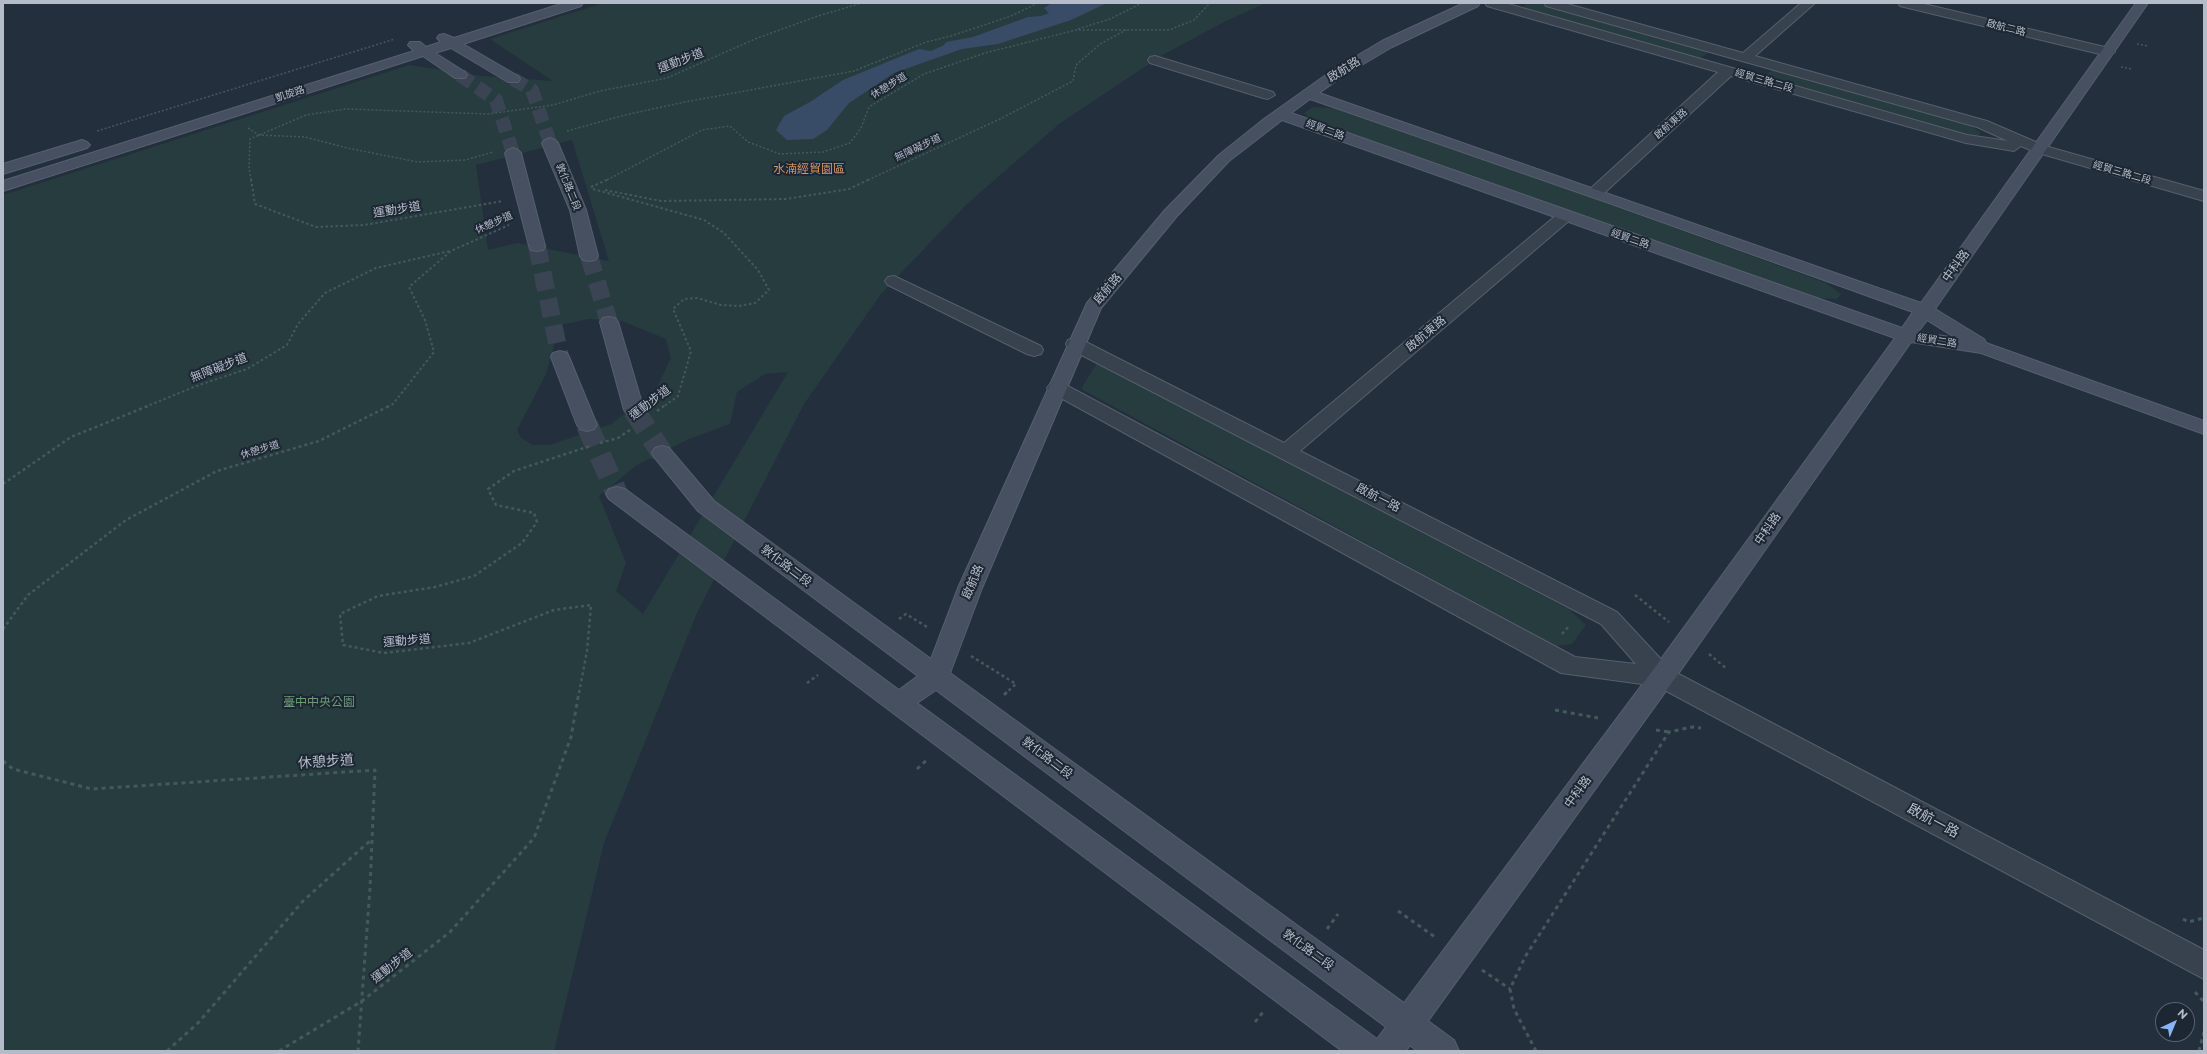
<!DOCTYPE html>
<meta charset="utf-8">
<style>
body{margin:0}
#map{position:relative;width:2207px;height:1054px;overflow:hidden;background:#242f3e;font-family:Montserrat,sans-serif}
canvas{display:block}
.frame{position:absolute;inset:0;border:4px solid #b4bcc9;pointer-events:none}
.north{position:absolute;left:2155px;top:1002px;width:40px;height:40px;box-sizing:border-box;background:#1d2633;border:1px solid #59626f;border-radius:50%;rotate:44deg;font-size:11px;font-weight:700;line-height:16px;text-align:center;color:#b4bcc9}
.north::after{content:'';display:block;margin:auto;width:14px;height:18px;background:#8ab4f8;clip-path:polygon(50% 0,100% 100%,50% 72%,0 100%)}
</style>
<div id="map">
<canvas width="2207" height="1054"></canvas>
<div class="frame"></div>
<div class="north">N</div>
</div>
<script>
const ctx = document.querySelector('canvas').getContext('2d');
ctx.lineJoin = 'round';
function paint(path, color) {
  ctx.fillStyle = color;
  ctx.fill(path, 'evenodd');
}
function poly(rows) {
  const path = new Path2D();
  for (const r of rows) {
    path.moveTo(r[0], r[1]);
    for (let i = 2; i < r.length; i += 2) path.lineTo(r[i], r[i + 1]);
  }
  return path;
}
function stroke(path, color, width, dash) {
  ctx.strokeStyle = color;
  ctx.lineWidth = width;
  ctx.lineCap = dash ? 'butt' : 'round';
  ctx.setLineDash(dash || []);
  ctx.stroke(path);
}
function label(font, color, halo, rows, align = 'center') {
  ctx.font = font + ' Montserrat,"Noto Sans TC",sans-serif';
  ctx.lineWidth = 4;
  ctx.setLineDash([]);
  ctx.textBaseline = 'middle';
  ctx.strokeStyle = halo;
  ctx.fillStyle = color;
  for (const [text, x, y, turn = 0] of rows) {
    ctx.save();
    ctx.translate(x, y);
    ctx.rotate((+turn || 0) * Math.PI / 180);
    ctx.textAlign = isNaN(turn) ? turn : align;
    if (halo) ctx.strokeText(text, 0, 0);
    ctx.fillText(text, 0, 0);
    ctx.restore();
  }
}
paint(poly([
 [603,3,1266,3,1224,22,1161,56,1059,124,967,204,881,294,804,404,697,613,604,843,554,1051,3,1051,3,195,409,65,482,76,553,81,490,39],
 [572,140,609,261,517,243,488,250,476,165],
 [589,319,622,321,666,339,671,358,655,391,611,424,550,445,533,445,521,438,517,430,546,374,560,325],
 [788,372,643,614,616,591,626,563,599,496,637,465,689,439,730,424,737,392,765,374],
 [1528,3,1542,3,1711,51,1699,59,1528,10,1523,6],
 [1773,69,1971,126,1981,133,1977,137,1968,136,1763,77],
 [1313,107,1332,108,1581,194,1826,283,1841,294,1837,299,1815,298,1312,120,1304,113],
 [1097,363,1570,610,1586,625,1572,644,1556,646,1081,389]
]), '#263c3f');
paint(poly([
 [1052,3,1107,3,1071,20,998,44,962,49,894,73,849,103,827,130,813,139,787,140,776,130,784,116,810,102,843,80,919,49,931,51,944,45,946,42,973,37,1028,17,1041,16,1049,13,1044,8]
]), '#394c67');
stroke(poly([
 [460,75,496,100,513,153],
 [513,79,532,90,550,143]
]), '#3a4453', 14, [14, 7]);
stroke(poly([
 [537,246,560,357],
 [589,256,609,322]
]), '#3a4453', 18, [18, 9]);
stroke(poly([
 [634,410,662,453],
 [587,425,617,494]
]), '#3a4453', 22, [22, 11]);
const street = poly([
 [1485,3,1505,3,1967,135,2008,141,1977,127,1546,6,1544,3,1564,3,1743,53,1801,3,1815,3,1755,56,1987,121,2045,146,2204,191,2204,201,2035,152,2021,146,2014,151,1966,143,1731,76,1601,196,1589,196,1587,193,1589,190,1718,72,1487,6,1485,3],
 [1898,3,1920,3,2113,49,2115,52,2108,56,1900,6,1898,3],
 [1155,56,1273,92,1275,95,1268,99,1263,98,1150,63,1148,60,1150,57,1155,56],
 [1565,211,1571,213,1573,216,1571,219,1300,451,1617,612,1671,670,2204,950,2204,979,1657,686,1561,673,1050,392,1047,388,1050,384,1057,382,1064,384,1575,657,1636,664,1601,624,1068,348,1066,344,1068,340,1075,338,1082,340,1284,443,1559,213,1565,211],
 [894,276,1041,346,1043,350,1041,354,1034,356,1027,354,888,285,885,281,888,277,894,276]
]);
const secondary = poly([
 [564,3,583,3,581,6,463,44,518,76,520,79,518,82,508,82,451,48,435,53,465,72,467,75,465,78,455,78,423,56,3,191,3,181,414,51,408,45,410,42,420,42,426,47,441,42,437,38,439,35,444,34,454,38,564,3],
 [1464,3,1480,3,1478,6,1392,47,1343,76,1319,93,1921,303,2136,3,2148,3,1935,309,1984,339,1986,343,2204,421,2204,434,1981,353,1911,342,1671,684,1428,1021,1454,1040,1459,1051,1417,1051,1410,1045,1406,1051,1342,1051,609,499,606,494,609,489,617,487,625,489,899,690,918,676,698,511,655,458,652,453,655,448,662,446,669,448,714,501,931,659,958,588,1087,303,1165,210,1219,155,1264,119,1333,70,1382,41,1464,3],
 [1310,99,1609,203,1913,312,1902,328,1291,113,1310,99],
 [1282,120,1895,338,1653,670,1404,1003,950,673,982,588,1101,308,1177,216,1229,161,1282,120],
 [1927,320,1956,338,1918,332,1927,320],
 [936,690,1386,1027,1377,1039,917,703,936,690],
 [550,138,555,140,558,143,586,210,598,256,595,260,589,261,583,260,580,256,570,210,542,143,545,140,550,138],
 [82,140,87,142,90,145,87,148,3,174,3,164,82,140],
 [513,148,518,150,521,153,545,246,543,250,537,251,531,250,529,246,505,153,508,150,513,148],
 [609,317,615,318,618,322,644,410,641,414,634,416,627,414,624,410,600,322,603,318,609,317],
 [560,351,567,353,569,357,597,425,594,429,587,431,580,429,577,425,551,357,553,353,560,351]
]);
stroke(street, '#565f6c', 2);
stroke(secondary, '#565f6c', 2);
stroke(poly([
 [1078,29,1110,19,1142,3],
 [2137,44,2148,46],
 [2121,67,2132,69],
 [248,128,259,135,305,137,347,148,418,162,465,160,493,152],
 [97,131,395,39],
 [567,131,625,115,685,102,854,71,926,42,951,36,1011,16,1038,3],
 [251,180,249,168,250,139,306,115,346,109,488,114,553,105,600,91,667,78,755,39,818,16,862,3],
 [607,180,702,130,730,126,748,142,780,154,823,152,850,143,861,128,869,107,924,74,985,53,1076,30,1169,30,1194,20,1210,3],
 [868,180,1000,119,1073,81,1076,65,1100,44,1126,30]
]), '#44595c', 1.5, [2, 2]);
stroke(poly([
 [251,179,255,204,316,227,364,225,503,201],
 [591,187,609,179],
 [593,189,704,220,724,233,758,270,769,290,755,303,739,306,721,305,697,298,684,299,673,309,691,351,678,396,663,407],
 [605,190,661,201,786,199,849,189,870,179],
 [145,407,199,385,247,369,287,345,298,324,325,293,376,268,450,251],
 [387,407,393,404,434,352,425,320,409,287,451,251,509,225]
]), '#44595c', 2, [2.5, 2.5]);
stroke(poly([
 [657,411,664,406],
 [600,443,618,438,630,430],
 [3,484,71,437,148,406],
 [1635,595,1669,622],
 [899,619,906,614,927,627],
 [3,629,28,595,126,520,217,471,319,441,389,406],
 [1562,634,1570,625],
 [1709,654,1727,669],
 [971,656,1016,684,1006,693],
 [807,683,818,675],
 [579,693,587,651,591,605,554,610,469,643,384,653,343,645,340,614,378,596,435,587,474,576,522,543,537,522,534,513,496,505,488,489,514,471,590,446]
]), '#44595c', 2.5, [3, 3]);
stroke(poly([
 [1004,695,1007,692],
 [1555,710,1598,718],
 [1656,730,1669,732],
 [3,761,13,769,92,789,375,770,370,888,358,1051],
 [917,769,928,759],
 [1398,911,1435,937],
 [2183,919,2188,922,2204,918],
 [1327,929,1338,914],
 [1482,970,1510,989],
 [2195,992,2204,1002],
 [1255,1022,1264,1011],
 [167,1051,198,1023,303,901,372,839],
 [279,1051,362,1001,450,932,534,838,571,737,579,692],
 [1536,1051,1514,1009,1510,989,1525,957,1669,732,1692,727,1701,728],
 [2199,1051,2204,1032]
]), '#44595c', 3, [4, 4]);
paint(street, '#38414e');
paint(secondary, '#465061');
label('10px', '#b4bcc9', '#1d2633', [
 ["啟航二路",2006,28,14],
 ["經貿三路二段",1764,81,16],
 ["休憩步道",889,86,-31],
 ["凱旋路",290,94,-18],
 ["啟航東路",1671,124,-42],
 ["經貿二路",1325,130,20],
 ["無障礙步道",918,148,-25],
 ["經貿三路二段",2122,173,16],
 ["敦化路二段",568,187,68],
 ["休憩步道",494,223,-24],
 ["經貿二路",1630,239,19],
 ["經貿二路",1937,341,9],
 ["休憩步道",260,450,-17]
]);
label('12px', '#b4bcc9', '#1d2633', [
 ["運動步道",681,61,-21],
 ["啟航路",1344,70,-32],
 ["運動步道",397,210,-9],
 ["中科路",1956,266,-54],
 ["啟航路",1108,289,-50],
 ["啟航東路",1426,334,-40],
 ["無障礙步道",219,368,-21],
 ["運動步道",650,403,-37],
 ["啟航一路",1378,498,27],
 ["中科路",1768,529,-55],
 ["敦化路二段",786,566,37],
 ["啟航路",973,582,-67],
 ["運動步道",407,641,-5],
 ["敦化路二段",1047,758,37],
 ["中科路",1578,792,-54],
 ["敦化路二段",1308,950,36],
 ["運動步道",392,966,-38]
]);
label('12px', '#d59563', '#1d2633', [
 ["水湳經貿園區",809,169]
]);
label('12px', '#6b9a76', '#1d2633', [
 ["臺中中央公園",319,702]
]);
label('14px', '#b4bcc9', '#1d2633', [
 ["休憩步道",326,762,-4],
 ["啟航一路",1933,821,28]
]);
</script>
